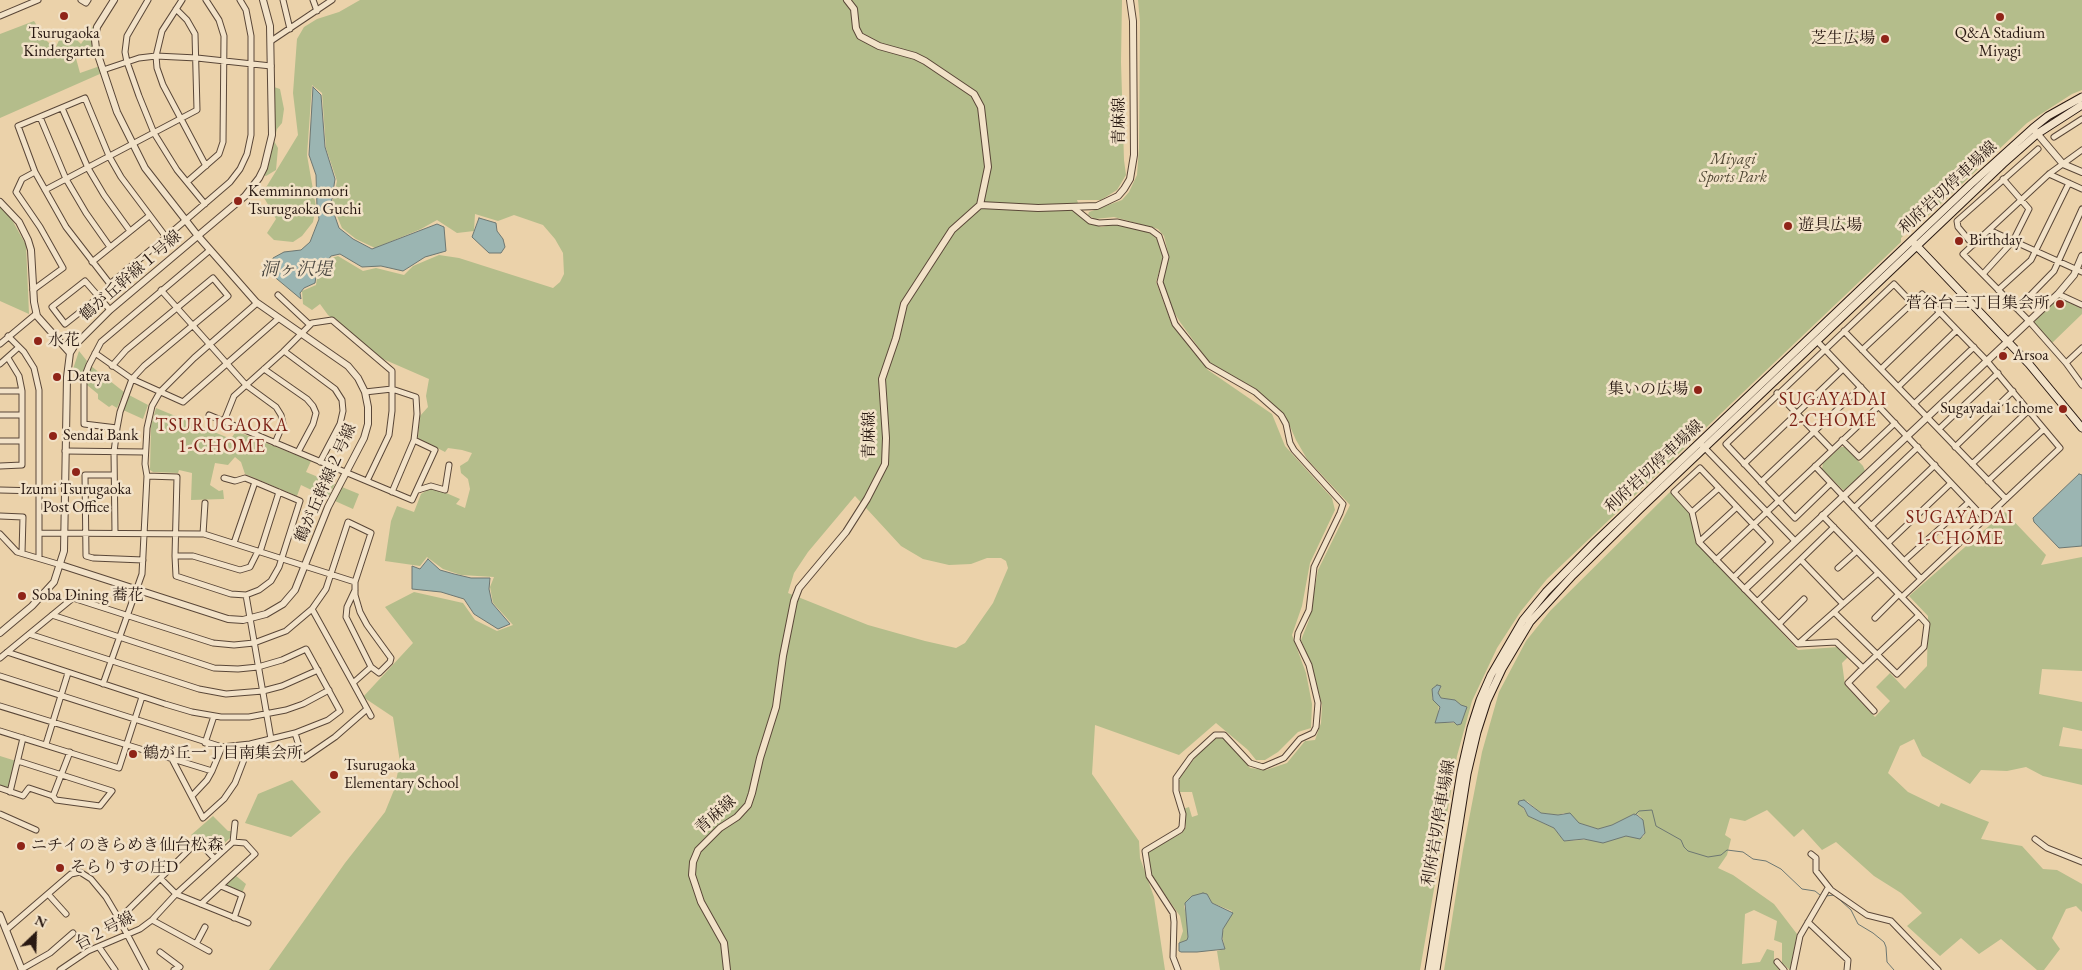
<!DOCTYPE html>
<meta charset="utf-8">
<style>
body{margin:0}
#map{position:relative;width:2082px;height:970px;overflow:hidden;background:#ebd2aa;font-family:"EB Garamond",serif}
canvas{display:block}
.north{position:absolute;left:10px;top:910px;width:50px;height:50px;-webkit-text-stroke:4px #f2e2c8;paint-order:stroke;rotate:24deg;font-size:14px;font-weight:700;line-height:20px;text-align:center;color:#291912}
.north::after{content:'';display:block;margin:auto;width:18px;height:22px;background:#291912;clip-path:polygon(50% 0,100% 100%,50% 72%,0 100%)}
</style>
<div id="map">
<canvas width="2082" height="970"></canvas>
<div class="north">N</div>
</div>
<script>
const ctx = document.querySelector('canvas').getContext('2d');
ctx.lineJoin = 'round';
function paint(path, color) {
  ctx.fillStyle = color;
  ctx.fill(path, 'evenodd');
}
function poly(rows) {
  const path = new Path2D();
  for (const r of rows) {
    path.moveTo(r[0], r[1]);
    for (let i = 2; i < r.length; i += 2) path.lineTo(r[i], r[i + 1]);
  }
  return path;
}
function stroke(path, color, width, dash) {
  ctx.strokeStyle = color;
  ctx.lineWidth = width;
  ctx.lineCap = dash ? 'butt' : 'round';
  ctx.setLineDash(dash || []);
  ctx.stroke(path);
}
function label(font, color, halo, rows, align = 'center') {
  ctx.font = font + ' "EB Garamond","Noto Serif JP",serif';
  ctx.lineWidth = 5;
  ctx.setLineDash([]);
  ctx.textBaseline = 'middle';
  ctx.strokeStyle = halo;
  ctx.fillStyle = color;
  for (const [text, x, y, turn = 0] of rows) {
    ctx.save();
    ctx.translate(x, y);
    ctx.rotate((+turn || 0) * Math.PI / 180);
    ctx.textAlign = isNaN(turn) ? turn : align;
    if (halo) ctx.strokeText(text, 0, 0);
    ctx.fillText(text, 0, 0);
    ctx.restore();
  }
}
paint(poly([
 [360,0,1122,0,1121,62,1124,160,1126,175,1117,190,1101,200,1077,200,1084,220,1101,227,1117,224,1150,233,1157,239,1163,258,1156,282,1172,325,1208,370,1272,414,1285,446,1332,498,1335,510,1310,563,1302,606,1292,635,1306,673,1312,704,1311,728,1298,732,1278,752,1265,760,1256,760,1248,750,1216,723,1179,755,1095,725,1092,774,1139,841,1140,858,1154,897,1165,970,269,970,345,863,385,812,394,790,400,762,393,717,363,697,413,643,385,607,414,592,463,603,475,620,497,631,513,625,493,603,490,587,494,577,461,575,443,569,427,557,420,566,385,561,391,521,397,506,414,512,421,494,429,489,437,489,460,499,456,504,465,508,470,489,468,479,461,473,460,466,468,461,472,453,462,450,448,448,445,452,418,438,420,416,428,407,426,396,429,379,383,359,328,315,320,304,312,310,303,304,302,291,316,285,317,278,324,267,332,258,338,256,363,271,376,268,404,275,413,266,439,255,459,258,553,288,560,282,564,274,563,253,555,239,543,225,514,215,498,221,475,214,474,231,457,233,437,220,421,229,375,248,356,239,342,228,332,204,337,181,326,148,322,93,312,85,307,155,316,207,313,222,302,236,293,242,274,240,267,233,276,219,262,194,298,135,293,93,297,39,304,27,317,19,339,12],
 [855,496,901,546,923,559,949,565,971,564,987,558,1001,558,1006,561,1008,568,993,603,965,643,956,648,925,641,868,625,788,593,794,573,808,552],
 [1138,0,2082,0,2082,90,2072,94,2027,123,1915,228,1910,229,1901,238,1901,242,1547,579,1521,611,1497,648,1472,701,1457,756,1420,970,1220,970,1217,951,1225,949,1222,935,1225,924,1230,918,1232,911,1212,903,1207,894,1203,893,1190,898,1184,906,1189,926,1188,937,1187,940,1179,943,1183,931,1180,916,1152,876,1147,858,1148,852,1182,833,1186,827,1183,809,1189,807,1192,817,1198,815,1192,792,1180,792,1179,779,1194,759,1212,739,1217,736,1223,737,1250,768,1266,770,1287,763,1305,741,1315,740,1321,723,1322,705,1312,666,1301,640,1309,620,1318,570,1350,505,1307,459,1296,440,1285,415,1256,389,1209,362,1180,322,1169,304,1162,283,1169,257,1164,236,1158,229,1114,217,1095,219,1088,215,1089,212,1122,200,1129,192,1137,175,1139,148,1140,22],
 [1437,685,1441,687,1438,694,1441,698,1454,700,1462,706,1456,723,1447,723,1438,713,1439,705,1432,698],
 [34,21,46,40,55,49,61,36,66,33,71,34,81,44,93,26,94,30,93,47,74,51,80,73,100,66,102,73,0,118,0,34],
 [271,86,280,89,284,109,282,123,277,129,274,141,278,148,276,170,266,176,261,174,270,146],
 [0,207,11,218,26,245,29,314,0,301],
 [2059,298,2082,309,2082,314,2052,343,2035,325,2035,321],
 [79,351,87,361,81,378,73,369],
 [91,366,124,392,117,408,112,405,109,407,98,399,98,394,87,385],
 [129,395,148,405,143,419,123,410],
 [156,408,231,439,236,431,311,461,306,472,335,484,328,498,301,485,297,496,245,474,241,462,235,457,228,465,215,463,210,485,219,491,223,490,224,499,191,500,192,473,179,470,178,473,153,472,150,470,151,426],
 [1841,447,1845,447,1863,466,1865,471,1847,489,1843,490,1822,469,1823,463],
 [342,487,359,494,353,509,335,501],
 [1670,492,1689,513,1697,542,1798,650,1838,647,1848,657,1842,663,1845,685,1875,717,1890,701,1876,687,1890,673,1905,689,1927,666,1928,616,1909,596,2005,512,2046,555,2041,565,2082,557,2082,671,2042,669,2039,694,2082,702,2082,731,2063,727,2059,746,2082,749,2082,785,2043,776,2026,767,2007,771,1981,770,1970,784,1922,756,1914,739,1900,746,1888,773,1908,792,1939,807,1941,803,1989,822,1981,839,2022,846,2043,869,2057,870,2082,884,2082,912,2076,906,2066,909,2052,938,2060,949,2044,970,2037,970,2001,939,1979,954,1961,938,1940,956,1907,926,1922,913,1901,893,1874,876,1836,842,1822,850,1803,829,1794,837,1767,810,1745,821,1730,818,1725,835,1731,839,1727,855,1718,868,1733,875,1774,904,1797,934,1790,970,1782,963,1782,943,1774,940,1777,921,1754,910,1745,914,1742,964,1760,962,1767,949,1774,951,1774,961,1779,970,1444,970,1463,850,1482,752,1499,692,1526,641,1550,611],
 [1527,801,1541,813,1558,815,1564,813,1579,823,1598,829,1612,825,1634,814,1637,814,1641,817,1645,833,1643,837,1626,836,1615,838,1564,841,1554,828,1528,816,1523,808],
 [0,756,16,761,9,786,6,788,0,785],
 [292,780,321,812,291,837,245,823,258,794],
 [213,816,228,831,231,831,230,838,219,848,209,837,195,838,191,835],
 [235,875,246,884,242,893,224,886]
]), '#b4bd8b');
const water = poly([
 [313,87,321,95,325,147,335,179,331,205,339,228,353,239,372,249,437,224,444,227,446,251,425,257,403,271,381,266,362,267,340,254,331,256,316,276,315,283,304,288,300,293,301,299,271,274,273,258,284,252,301,250,310,242,319,219,317,207,316,175,309,155,313,87],
 [479,218,496,223,497,231,503,239,505,247,501,253,489,253,472,237,479,218],
 [2079,474,2082,475,2082,546,2059,548,2034,522,2033,518,2079,474],
 [428,559,440,570,454,574,471,578,490,578,489,589,492,603,510,624,498,629,474,614,464,599,441,592,412,589,412,566,420,569,428,559],
 [1437,685,1441,686,1438,693,1441,698,1455,700,1461,705,1467,707,1461,724,1457,725,1454,722,1435,723,1440,707,1433,700,1432,689,1437,685],
 [1524,800,1541,813,1558,815,1570,813,1579,823,1598,829,1612,825,1634,814,1637,815,1643,820,1645,833,1640,839,1626,836,1603,843,1584,839,1564,841,1554,828,1528,816,1524,808,1518,804,1519,801,1524,800],
 [1203,893,1207,894,1212,903,1233,913,1223,929,1222,939,1225,949,1197,952,1181,952,1179,951,1179,943,1187,940,1188,937,1185,903,1192,896,1203,893]
]);
paint(water, '#9bb5b2');
stroke(water, '#6d7772', 1);
stroke(poly([
 [1635,815,1639,811,1652,810,1656,826,1681,840,1684,847,1688,851,1708,857,1721,855,1727,850,1743,852,1753,859,1766,861,1781,869,1802,889,1815,891,1820,895],
 [1826,896,1834,895,1840,900,1851,910,1858,924,1873,933,1884,942,1886,947,1887,962,1894,970]
]), '#6d7772', 1);
const minor = poly([
 [81,0,86,3,88,0],
 [148,0,127,36,125,52,127,62,139,96,154,133,177,170,205,204],
 [182,0,162,31,156,56,157,68,163,85,206,166],
 [283,0,290,29],
 [313,0,317,11],
 [0,16,38,0],
 [271,41,332,0],
 [103,70,139,58,156,56,197,58,271,66],
 [62,108,88,168,104,195,130,231],
 [40,117,66,179,86,213,110,247],
 [2054,137,2082,119],
 [2082,150,2049,174,1963,254,2029,321,2066,363,2082,385],
 [2049,174,2082,189],
 [187,182,219,154,223,142,224,36,219,20,206,0],
 [45,190,197,110,195,34,187,20,176,9],
 [1074,208,1090,221,1099,223,1117,222,1151,230,1159,236,1166,257,1160,282,1175,324,1208,365,1255,392,1281,415,1286,424,1290,443,1294,450,1343,504,1340,513,1314,567,1309,610,1298,633,1297,640,1309,665,1318,703,1316,727,1313,733,1300,739,1284,758,1263,767,1250,763,1224,735,1215,735,1191,757,1176,778,1176,791,1183,814,1182,827,1180,830,1145,851,1149,876,1173,913,1174,922,1173,957,1178,970],
 [1989,230,2082,272],
 [166,237,110,284,66,227,35,172,18,126,85,98,109,156,121,177,166,237,230,182,240,169,247,154,251,135,251,36,246,10,240,0],
 [1973,245,1958,227,1957,221,2038,149],
 [92,262,149,216],
 [1983,274,2013,241,2029,209,2003,179],
 [33,290,63,268,40,227,16,192,22,179,35,172],
 [161,290,246,385,276,407,281,415,283,424,275,443],
 [1998,290,2031,260,2069,183],
 [2058,294,2082,305],
 [278,295,310,325],
 [99,297,65,324,52,307,85,281,99,297,110,310],
 [2017,309,2054,271,2082,209],
 [1844,331,2006,499],
 [8,336,24,352,34,368,39,390,39,557],
 [1817,341,1985,519],
 [0,344,36,314],
 [1862,350,1922,294,1987,361,2060,448,1902,597],
 [284,351,335,389,342,400,343,411,340,424,320,462],
 [95,353,132,379,183,402,279,318],
 [2066,363,2082,348],
 [0,364,19,347],
 [112,366,126,350,213,278,228,296,144,366,132,379,120,412,117,428],
 [264,369,307,399,313,406,316,413,313,424,298,452],
 [1881,369,1940,312],
 [1898,387,1957,330],
 [0,391,22,391],
 [365,392,392,389,416,397,417,414,414,440,392,492],
 [1777,393,1832,450],
 [1914,404,1974,347],
 [0,415,22,415],
 [209,415,412,500,435,450,414,440],
 [224,421,234,396,283,352,312,323,332,320,392,371,392,411,389,435,367,481],
 [1939,429,1998,373],
 [1842,440,1859,457,1895,423],
 [0,441,22,441],
 [1702,445,1795,541],
 [1955,447,2013,391],
 [65,451,145,452],
 [1744,464,1843,369],
 [1972,464,2029,410],
 [0,466,22,465,22,391,19,376,8,358],
 [1815,466,1921,579],
 [114,475,85,475,86,556,93,558,143,560],
 [147,476,177,477,175,556],
 [224,478,235,481,245,478,255,482],
 [1988,481,2044,429],
 [1761,482,1861,387],
 [1831,483,1795,518,1726,444,1894,284,1912,303],
 [0,490,39,491],
 [418,490,431,486,445,490,449,465],
 [1854,508,1918,447],
 [1692,512,1719,488],
 [0,516,23,517,22,553],
 [1871,526,1935,465],
 [39,533,204,534,355,582],
 [115,533,114,452,117,428,84,424,84,378,89,365,101,342,210,250],
 [0,534,17,552,61,565],
 [203,534,205,503],
 [1699,542,1737,507],
 [234,543,255,482,300,501,279,567,271,581,259,590,246,595,231,594,176,576,175,556,193,556,240,570,250,567,258,551],
 [1888,543,1951,483],
 [260,552,279,492],
 [1716,560,1879,406],
 [1801,560,1843,604],
 [1904,561,1969,502],
 [1838,568,1857,551],
 [1734,577,1770,542,1700,468,1674,492,1692,512,1699,542,1798,644,1836,642,1863,668,1919,615,1822,515],
 [246,595,271,739],
 [1758,601,1834,527],
 [1834,612,1897,674,1924,647,1927,624,1919,615],
 [1875,618,1899,594],
 [1779,624,1804,599],
 [29,634,199,689,226,694,263,691,282,686,318,670],
 [1799,643,1878,573],
 [7,652,165,704,192,712,221,717,249,717,286,710,303,704,329,690],
 [0,658,73,598,213,643,234,645,254,643,286,631,312,609],
 [1863,668,1848,683,1874,711],
 [0,676,222,747,250,744,295,733,328,720,340,711,306,649,282,660,258,667,238,669,214,668,52,615],
 [353,683,312,609,326,589,348,522,371,533,355,582,355,595,360,612,367,625,391,658,390,662,379,673,371,667,346,617,347,607,355,590],
 [103,684,142,574,147,476,145,464,147,428,152,406,160,392,194,358,257,303],
 [0,706,212,771,222,747],
 [371,716,353,683,371,667],
 [0,731,119,768,142,697],
 [295,733,303,759,335,737,367,709],
 [205,743,214,716],
 [46,744,68,673],
 [172,759,203,818,224,799,235,783,250,744],
 [0,788,23,796,29,788,53,796,56,800,100,806,112,791,18,761],
 [10,792,23,738],
 [53,796,70,752],
 [192,796,207,780,212,771],
 [0,814,36,830],
 [2035,839,2047,848,2082,862],
 [1811,854,1816,858,1816,871,1831,890,1867,915,1891,921,1938,970],
 [161,879,176,894,248,923],
 [221,886,242,895,234,918],
 [48,894,66,914],
 [201,904,255,854,245,843,233,842],
 [152,920,209,951],
 [1808,922,1848,960,1847,970],
 [6,930,71,874,80,872,91,879,106,897,119,919],
 [196,944,205,927],
 [99,947,115,970],
 [160,952,180,967,174,970],
 [1777,962,1784,970],
 [22,969,50,953,73,933],
 [60,970,88,951,140,929,152,920,176,894,233,842,235,823],
 [146,970,119,919,198,841,214,858],
 [1793,970,1800,936,1828,888]
]);
const tertiary = poly([
 [847,0,854,9,856,28,860,36,879,46,915,56,925,61,974,94,981,107,988,167,980,205],
 [2035,131,2063,164,2082,172],
 [0,202,19,222,28,240,31,250,34,302,37,316,70,353],
 [61,565,228,619,243,620,266,614,283,604,295,590,328,507,364,438,368,424,368,407,365,392,358,378,348,366,256,302,198,236,145,168,117,112,96,49,95,40,97,27,114,0],
 [1745,589,2058,294,2074,275,2082,256],
 [0,633,32,606,54,582,64,551,67,377,70,353,75,345,110,310,245,196,259,178,264,168,272,135,270,26,263,0],
 [0,915,22,970],
 [727,970,724,943,701,902,692,875,693,862,698,850,720,828,737,817,748,805,752,793,760,758,776,707,783,656,794,601,799,588,846,532,867,499,885,464,886,438,882,379,896,338,904,304,952,230,980,205,1038,208,1097,206,1118,196,1124,189,1130,179,1134,155,1133,21,1130,0]
]);
const secondary = poly([
 [1914,243,2029,364,2082,428],
 [1429,970,1461,772,1471,728,1480,700,1491,675,1523,620,1546,592,1595,542,1971,184,2033,128,2048,116,2082,97],
 [1436,970,1467,774,1477,732,1487,701,1502,669,1530,622,1573,575,1640,509,2003,164,2037,134,2082,105]
]);
stroke(minor, '#5a4738', 7);
stroke(tertiary, '#5a4738', 8);
stroke(secondary, '#291912', 9);
stroke(minor, '#f2e2c8', 5);
stroke(tertiary, '#f2e2c8', 6);
stroke(secondary, '#f2e2c8', 7);
for (const [x, y, r, color] of [
 [64,16,5,"#8f2418"],
 [2000,17,5,"#8f2418"],
 [1885,39,5,"#8f2418"],
 [238,201,5,"#8f2418"],
 [1788,226,5,"#8f2418"],
 [1959,241,5,"#8f2418"],
 [2060,304,5,"#8f2418"],
 [38,341,5,"#8f2418"],
 [2003,356,5,"#8f2418"],
 [57,377,5,"#8f2418"],
 [1698,390,5,"#8f2418"],
 [2063,409,5,"#8f2418"],
 [53,436,5,"#8f2418"],
 [76,472,5,"#8f2418"],
 [22,596,5,"#8f2418"],
 [133,754,5,"#8f2418"],
 [334,775,5,"#8f2418"],
 [21,846,5,"#8f2418"],
 [60,868,5,"#8f2418"]
]) {
  const dot = new Path2D();
  dot.arc(x, y, r, 0, 2 * Math.PI);
  ctx.fillStyle = color;
  ctx.fill(dot);
  stroke(dot, '#f2e2c8', 2);
}
label('16px', '#291912', '#f2e2c8', [
 ["Tsurugaoka",64,34,"center"],
 ["Kindergarten",64,52,"center"],
 ["Q&A Stadium",2000,34,"center"],
 ["Miyagi",2000,52,"center"],
 ["芝生広場",1875,39,"right"],
 ["Kemminnomori",248,192],
 ["Tsurugaoka Guchi",248,210],
 ["遊具広場",1798,226],
 ["Birthday",1969,241],
 ["菅谷台三丁目集会所",2050,304,"right"],
 ["水花",48,341],
 ["Arsoa",2013,356],
 ["Dateya",67,377],
 ["集いの広場",1688,390,"right"],
 ["Sugayadai 1chome",2053,409,"right"],
 ["Sendai Bank",63,436],
 ["Izumi Tsurugaoka",76,490,"center"],
 ["Post Office",76,508,"center"],
 ["Soba Dining 蕎花",32,596],
 ["鶴が丘一丁目南集会所",143,754],
 ["Tsurugaoka",344,766],
 ["Elementary School",344,784],
 ["ニチイのきらめき仙台松森",31,846],
 ["そらりすの庄D",70,868]
], 'left');
label('16px', '#291912', '#f2e2c8', [
 ["青麻線",1120,121,-90],
 ["利府岩切停車場線",1948,188,-43],
 ["鶴が丘幹線１号線",131,276,-41],
 ["青麻線",870,435,-90],
 ["利府岩切停車場線",1654,467,-43],
 ["鶴が丘幹線２号線",326,483,-66],
 ["青麻線",716,815,-42],
 ["利府岩切停車場線",1439,823,-80],
 ["台２号線",105,931,-27]
]);
label('italic 16px', '#534a36', '#f2e2c8', [
 ["Miyagi",1733,160],
 ["Sports Park",1733,178]
]);
label('italic 18px', '#4b4842', '#f2e2c8', [
 ["洞ヶ沢堤",296,270]
]);
ctx.letterSpacing = '1px';
label('18px', '#7a1f14', '#f2e2c8', [
 ["SUGAYADAI",1833,400],
 ["2-CHOME",1833,421],
 ["TSURUGAOKA",222,426],
 ["1-CHOME",222,447],
 ["SUGAYADAI",1960,518],
 ["1-CHOME",1960,539]
]);
ctx.letterSpacing = '0px';
</script>
